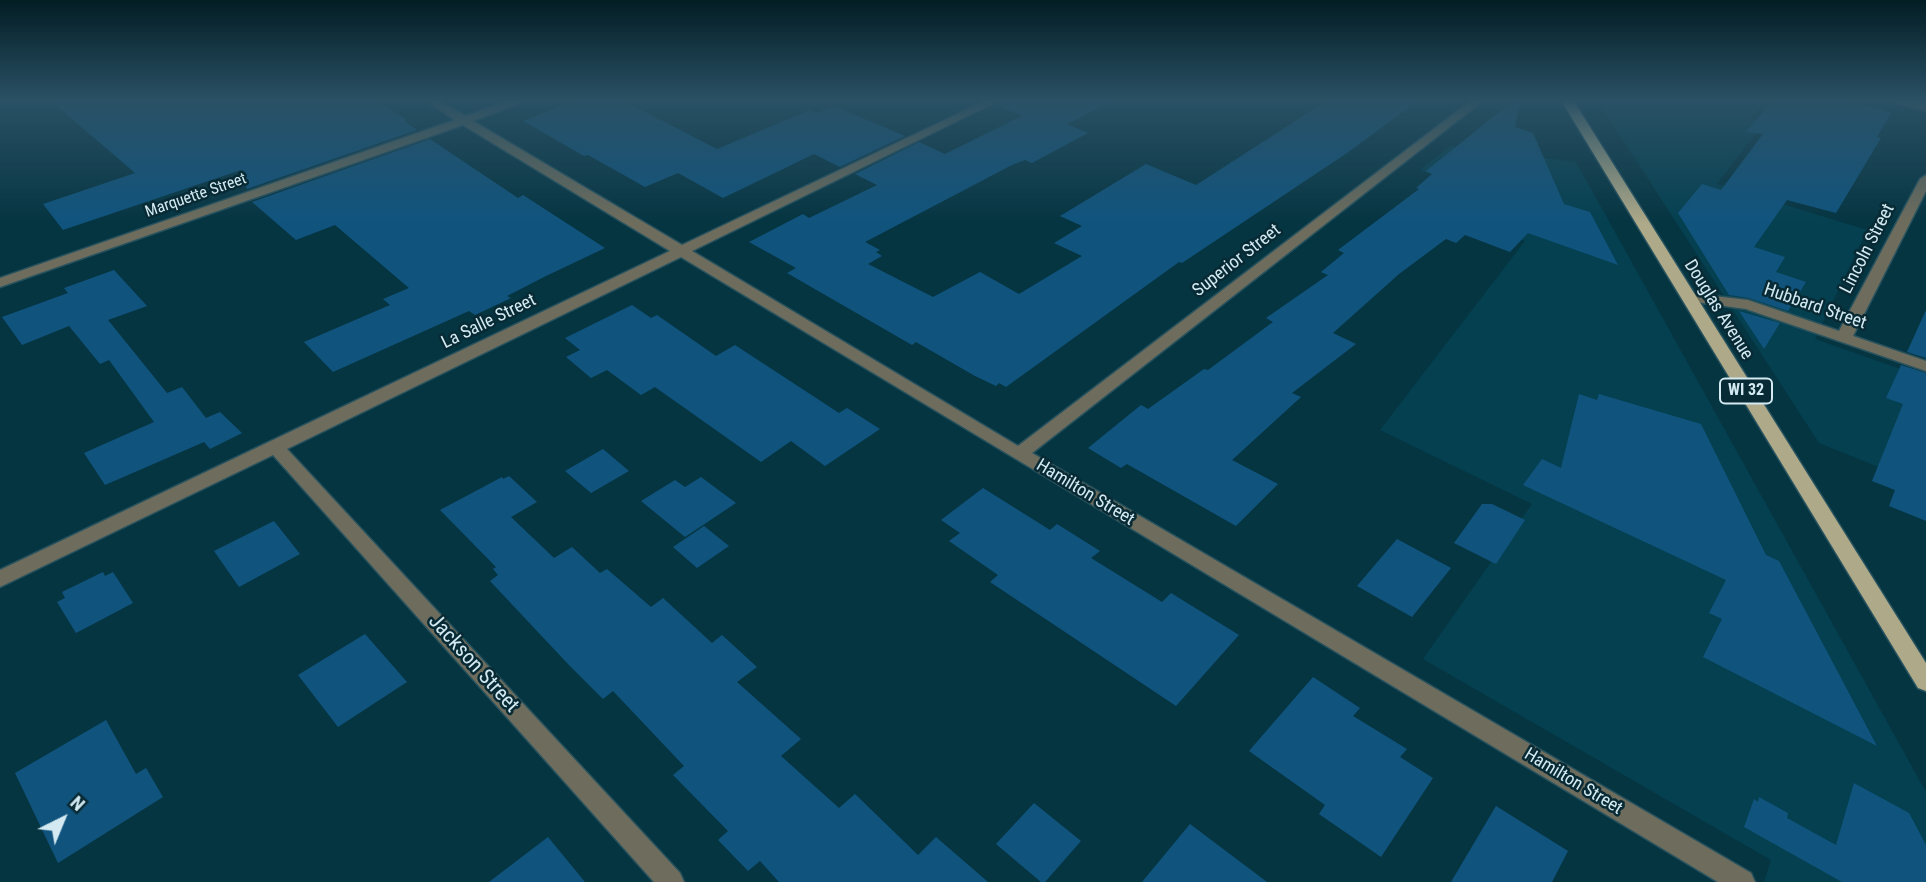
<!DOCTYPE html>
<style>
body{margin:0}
#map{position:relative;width:1926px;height:882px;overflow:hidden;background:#063542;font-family:"Roboto Condensed",sans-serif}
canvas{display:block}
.north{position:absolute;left:28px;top:784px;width:70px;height:70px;-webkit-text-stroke:5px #082a34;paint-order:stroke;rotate:43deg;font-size:19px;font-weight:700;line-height:28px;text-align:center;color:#d4eaf2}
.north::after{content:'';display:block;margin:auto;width:24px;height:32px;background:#d4eaf2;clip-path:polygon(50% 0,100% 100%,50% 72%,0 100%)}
</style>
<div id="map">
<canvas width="1926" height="882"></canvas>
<div class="north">N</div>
</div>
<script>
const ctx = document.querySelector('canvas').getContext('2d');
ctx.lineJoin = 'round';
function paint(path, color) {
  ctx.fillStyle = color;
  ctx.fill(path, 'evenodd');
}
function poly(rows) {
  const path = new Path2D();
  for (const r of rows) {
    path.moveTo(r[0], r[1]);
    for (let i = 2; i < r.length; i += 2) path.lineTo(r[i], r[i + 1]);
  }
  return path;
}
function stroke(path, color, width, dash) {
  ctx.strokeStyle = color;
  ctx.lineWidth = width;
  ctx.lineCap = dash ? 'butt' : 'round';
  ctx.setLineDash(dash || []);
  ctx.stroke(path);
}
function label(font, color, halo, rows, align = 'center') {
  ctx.font = font + ' "Roboto Condensed",sans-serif';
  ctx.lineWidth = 5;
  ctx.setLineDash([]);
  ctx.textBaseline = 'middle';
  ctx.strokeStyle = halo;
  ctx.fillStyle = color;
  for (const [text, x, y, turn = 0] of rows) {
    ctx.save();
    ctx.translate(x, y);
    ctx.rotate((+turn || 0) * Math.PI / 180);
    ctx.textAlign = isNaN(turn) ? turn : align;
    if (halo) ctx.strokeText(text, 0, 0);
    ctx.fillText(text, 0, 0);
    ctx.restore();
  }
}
paint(poly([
 [1597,100,1767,100,1750,118,1764,123,1717,184,1867,230,1815,339,1926,378,1926,486,1819,443],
 [1450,146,1576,162,1926,792,1926,882,1764,882,1771,860,1423,659,1532,504,1380,430,1525,241,1474,223,1499,197,1420,170]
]), '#044050');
paint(poly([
 [50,100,376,100,407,120,404,121,417,130,247,189,241,170,63,230,43,204,135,173],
 [577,100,622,100,717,149,810,110,817,113,834,106,905,136,840,167,814,154,723,198,678,173,645,187,588,155,584,156,523,121],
 [1002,100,1114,100,1067,124,1088,133,1032,163,1025,160,1012,165,865,242,880,250,876,252,882,256,868,264,933,297,980,272,1019,294,1082,256,1054,243,1082,226,1060,216,1146,164,1196,185,1328,100,1419,100,1347,153,1182,263,1179,262,1006,387,999,383,996,386,975,376,916,342,912,345,787,273,796,268,749,242,803,214,809,218,877,185,855,174,919,142,945,154,1022,116,995,105],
 [1514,100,1520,100,1515,127,1533,133,1564,204,1590,212,1618,265,1528,233,1510,252,1465,235,1456,243,1446,239,1399,274,1333,333,1356,344,1292,393,1301,397,1232,460,1278,484,1236,526,1127,464,1121,468,1088,448,1141,405,1148,409,1204,369,1208,370,1273,322,1266,318,1328,275,1321,272,1344,253,1338,250,1419,189,1416,188,1432,174,1426,171],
 [1773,100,1848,100,1891,113,1877,137,1881,138,1836,213,1787,200,1754,247,1785,257,1776,272,1806,282,1788,311,1749,298,1729,295,1678,213,1702,184,1721,190,1763,134,1746,132],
 [430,139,518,198,523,195,605,248,546,276,507,296,511,298,475,315,469,311,333,372,304,342,390,305,383,299,409,288,335,225,296,240,252,202],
 [114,270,147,306,108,320,167,393,182,387,206,418,220,412,242,433,210,449,204,442,105,485,84,453,154,422,109,360,100,364,69,326,22,345,2,317,68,293,64,288],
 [632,305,651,318,657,315,716,356,735,345,839,413,847,408,880,429,825,466,791,441,761,462,655,387,641,395,607,370,591,378,566,357,580,350,565,338],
 [1926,310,1926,358,1907,352],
 [1739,311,1780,323,1764,349],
 [1901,365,1926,373,1926,521,1889,506,1895,490,1872,481,1903,404,1886,398],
 [1579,394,1597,400,1599,394,1701,424,1766,555,1779,561,1877,746,1703,657,1722,619,1709,613,1726,580,1523,485,1542,459,1561,468],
 [603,449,629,471,591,493,565,471],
 [509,476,537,502,511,517,554,558,572,547,600,573,607,569,651,607,663,598,712,643,722,635,757,667,737,682,801,739,781,756,839,808,855,794,918,855,936,837,988,882,779,882,760,861,748,871,718,840,728,831,673,775,684,766,613,691,603,699,568,664,490,581,498,575,493,569,496,567,440,510,502,477,503,479],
 [701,477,736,503,685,537,641,501,675,480,685,487],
 [983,488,1050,530,1057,524,1100,551,1091,558,1162,602,1171,593,1239,635,1176,706,990,582,998,575,949,541,960,533,941,520],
 [1482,504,1492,504,1525,520,1496,564,1454,543],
 [274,521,300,554,239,587,214,551],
 [704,526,729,546,697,568,673,547],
 [1397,539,1451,568,1412,617,1357,586],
 [103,572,105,576,113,572,133,603,76,633,57,602,65,598,62,592],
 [365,634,407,682,338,727,298,675],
 [1313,677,1360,708,1353,716,1407,749,1400,757,1433,778,1381,857,1319,814,1325,805,1249,751],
 [106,720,136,774,146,768,163,797,58,863,15,773],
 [1854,783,1909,813,1926,845,1926,882,1842,882,1744,827,1754,799,1758,802,1759,797,1788,813,1787,818,1836,845],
 [1034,803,1081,841,1045,882,1041,882,996,844],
 [1496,806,1568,851,1552,882,1451,882],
 [1190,824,1267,882,1142,882],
 [548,837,585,882,489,882]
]), '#10547e');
const minor = poly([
 [425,100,437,100,465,116,512,100,527,100,473,121,682,245,987,100,1000,100,692,251,1018,446,1472,100,1484,100,1032,453,1751,873,1755,882,1718,882,681,257,287,449,680,873,684,882,654,882,273,455,0,587,0,570,670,251,463,125,0,287,0,278,455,120,425,100],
 [1885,100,1904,100,1926,105,1926,111,1885,100],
 [1926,175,1926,191,1853,336,1926,361,1926,371,1746,309,1688,301,1681,297,1688,293,1748,300,1839,331,1920,179,1926,175]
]);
const major = poly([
 [1561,100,1573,100,1926,663,1926,691,1918,688,1561,100]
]);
stroke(minor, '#27525e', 3);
stroke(major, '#27525e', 3);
paint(minor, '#6e6d5d');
paint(major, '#ada989');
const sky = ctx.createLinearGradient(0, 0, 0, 223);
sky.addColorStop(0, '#031d24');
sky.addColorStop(0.45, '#2a5165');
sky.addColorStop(1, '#2a516500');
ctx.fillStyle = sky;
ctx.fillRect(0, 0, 1926, 223);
label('16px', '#d4eaf2', '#082a34', [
 ["Marquette Street",196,196,-19]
]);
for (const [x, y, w] of [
 [1746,391,52]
]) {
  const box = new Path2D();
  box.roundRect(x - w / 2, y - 12.5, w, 25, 5);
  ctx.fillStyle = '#082a34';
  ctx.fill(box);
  stroke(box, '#d4eaf2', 2);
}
label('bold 16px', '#d4eaf2', null, [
 ["WI 32",1746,391]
]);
label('18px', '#d4eaf2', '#082a34', [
 ["Lincoln Street",1868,249,-63],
 ["Superior Street",1237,261,-38],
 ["Hubbard Street",1815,307,19],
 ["Douglas Avenue",1718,310,58],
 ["La Salle Street",489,322,-26],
 ["Hamilton Street",1085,493,31],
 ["Hamilton Street",1573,782,31]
]);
label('21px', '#d4eaf2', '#082a34', [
 ["Jackson Street",473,664,48]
]);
</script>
